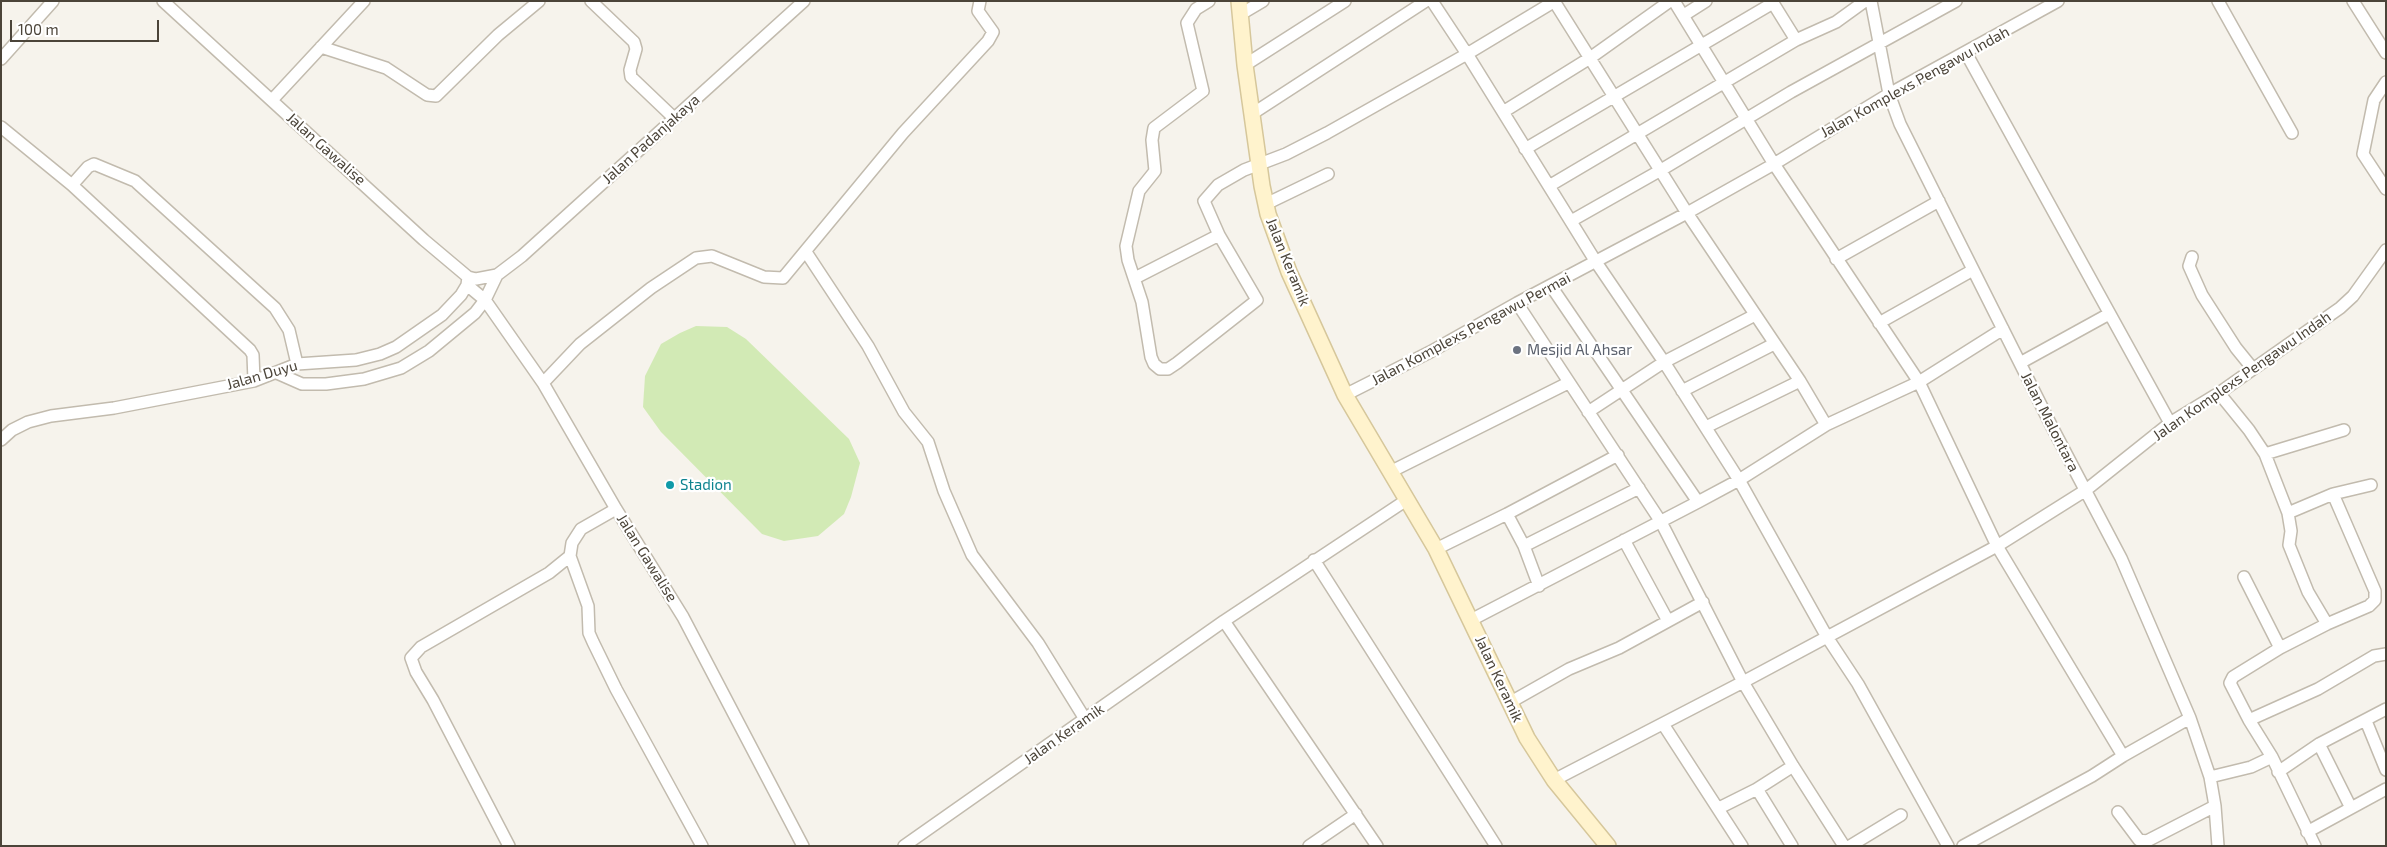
<!DOCTYPE html>
<style>
body{margin:0}
#map{position:relative;width:2387px;height:847px;overflow:hidden;background:#f6f3ec;font-family:"Exo 2",sans-serif}
canvas{display:block}
.frame{position:absolute;inset:0;border:2px solid #4b4439;pointer-events:none}
.scale{position:absolute;left:10px;top:20px;width:149px;height:22px;box-sizing:border-box;border:2px solid #4b4439;border-top:0;padding-left:6px;font-size:15px;line-height:18px;white-space:nowrap;color:#4b4439;-webkit-text-stroke:4px #fff;paint-order:stroke}
</style>
<div id="map">
<canvas width="2387" height="847"></canvas>
<div class="frame"></div>
<div class="scale">100 m</div>
</div>
<script>
const ctx = document.querySelector('canvas').getContext('2d');
ctx.lineJoin = 'round';
function paint(path, color) {
  ctx.fillStyle = color;
  ctx.fill(path, 'evenodd');
}
function poly(rows) {
  const path = new Path2D();
  for (const r of rows) {
    path.moveTo(r[0], r[1]);
    for (let i = 2; i < r.length; i += 2) path.lineTo(r[i], r[i + 1]);
  }
  return path;
}
function stroke(path, color, width, dash) {
  ctx.strokeStyle = color;
  ctx.lineWidth = width;
  ctx.lineCap = dash ? 'butt' : 'round';
  ctx.setLineDash(dash || []);
  ctx.stroke(path);
}
function label(font, color, halo, rows, align = 'center') {
  ctx.font = font + ' "Exo 2",sans-serif';
  ctx.lineWidth = 4.5;
  ctx.setLineDash([]);
  ctx.textBaseline = 'middle';
  ctx.strokeStyle = halo;
  ctx.fillStyle = color;
  for (const [text, x, y, turn = 0] of rows) {
    ctx.save();
    ctx.translate(x, y);
    ctx.rotate((+turn || 0) * Math.PI / 180);
    ctx.textAlign = isNaN(turn) ? turn : align;
    if (halo) ctx.strokeText(text, 0, 0);
    ctx.fillText(text, 0, 0);
    ctx.restore();
  }
}
paint(poly([
 [696,326,727,327,746,339,849,439,860,463,851,497,844,514,818,536,784,541,762,534,661,432,643,407,645,376,661,344,680,333]
]), '#d2eab5');
const street = poly([
 [163,1,424,240,468,277,476,279,497,275,522,256,804,1],
 [591,1,634,42,636,49,630,70,631,77,674,118],
 [1209,1,1196,9,1187,23,1203,91,1154,128,1152,140,1155,171,1139,191,1126,246,1128,260,1142,302,1151,357,1154,364,1160,369,1168,369,1177,363,1257,300,1219,235],
 [1432,1,1467,54,1596,262,1664,362,1739,480,1827,637,1858,684,1948,846],
 [1554,1,1687,213,1800,381,1826,425],
 [1674,1,1774,164,1919,382,1997,546,2086,490,2170,423,2219,393,2340,308,2353,296,2386,250],
 [1871,1,1889,94,1900,124,2052,427,2121,558,2190,718,2210,777,2215,806,2218,846],
 [2218,1,2292,133],
 [2353,1,2386,53],
 [1773,3,1796,40],
 [1241,14,1263,1],
 [1684,15,1706,1],
 [321,47,386,68,427,95,436,96,498,35,539,1],
 [1966,53,2170,423],
 [1,59,53,1],
 [1245,65,1345,1],
 [2386,82,2374,100,2363,154,2386,189],
 [272,100,364,1],
 [1503,112,1590,58,1670,1],
 [1252,114,1426,1],
 [1,127,72,185,250,350,253,355,254,381],
 [1525,149,1773,3,1772,1],
 [72,185,88,167,94,164,135,181,275,308,289,330,297,364],
 [1549,186,1796,40,1836,22,1865,1],
 [1266,204,1328,174],
 [1571,221,1661,170,1791,92,1956,1],
 [806,252,868,346,904,412,928,442,944,491,972,555,1038,643,1085,719],
 [2192,257,2189,266,2202,295,2236,348,2253,369],
 [1836,259,1939,201],
 [1135,278,1219,235,1204,201,1218,185,1244,170,1286,154,1327,133,1467,54,1555,1],
 [467,285,485,300,543,383,616,509,683,617,803,846],
 [1551,286,1698,502],
 [1517,303,1661,522,1743,682,1793,766,1844,846],
 [1879,323,1973,270],
 [2020,363,2109,314],
 [277,373,302,384,326,384,364,379,401,368,429,351,475,313,485,300,497,275],
 [543,383,580,344,651,288,696,258,712,256,764,277,783,278,903,133,988,41,993,32,978,11,980,1],
 [1682,391,1774,344],
 [2219,393,2249,430,2265,454,2288,513,2291,531,2289,545,2308,592,2327,624],
 [1345,395,1430,352,1517,303,1687,213,1774,164,1889,94,2058,1],
 [1588,412,1664,362,1755,315],
 [1706,427,1800,381],
 [1,440,12,430,28,422,51,416,114,408,254,381,297,364,356,360,380,354,396,347,442,315,461,295,467,285,468,277],
 [2265,454,2344,430],
 [1392,471,1568,383],
 [616,509,581,529,572,543,570,556,588,606,589,633,593,642,616,689,702,846],
 [2288,513,2333,494,2371,485],
 [1507,514,1524,546,1539,586],
 [1624,540,1668,621],
 [1524,546,1639,488],
 [1436,549,1507,514,1618,455],
 [1314,560,1496,846],
 [2244,577,2280,648],
 [1471,620,1698,502,1739,480,1826,425,1919,382,2003,329],
 [1224,621,1377,846],
 [1509,703,1569,669,1619,648,1703,602],
 [2249,720,2318,689,2374,656,2386,654],
 [2366,721,2386,770],
 [1663,724,1742,846],
 [2319,744,2351,808],
 [2278,772,2319,744,2386,709],
 [2210,777,2251,767,2272,757],
 [1554,780,1743,682,1997,546,2123,756],
 [1757,789,1793,766],
 [1719,808,1757,789,1792,846],
 [2118,812,2139,840,2147,841,2215,806],
 [2307,832,2386,789],
 [509,846,433,700,416,672,411,658,421,647,549,573,570,556],
 [904,846,1224,621,1408,499],
 [1309,846,1356,814],
 [1850,846,1901,815],
 [1963,846,2092,776,2123,756,2190,718],
 [2315,846,2272,757,2249,720,2230,683,2233,677,2280,648,2327,624,2369,606,2375,600,2375,591,2333,494]
]);
const secondary = poly([
 [1239,1,1245,65,1262,186,1268,214,1289,272,1345,395,1436,549,1527,738,1554,780,1608,846]
]);
stroke(street, '#c2bbae', 14);
stroke(secondary, '#d6c79b', 18);
stroke(street, '#fff', 11);
stroke(secondary, '#fff3cd', 15);
for (const [x, y, r, color] of [
 [1517,350,5,"#6b7280"],
 [670,485,5,"#0f9aa8"]
]) {
  const dot = new Path2D();
  dot.arc(x, y, r, 0, 2 * Math.PI);
  ctx.fillStyle = color;
  ctx.fill(dot);
  stroke(dot, '#fff', 2);
}
label('15px', '#4b4439', '#fff', [
 ["Jalan Komplexs Pengawu Indah",1915,82,-29],
 ["Jalan Padanjakaya",651,139,-42],
 ["Jalan Gawalise",326,149,42],
 ["Jalan Keramik",1288,262,68],
 ["Jalan Komplexs Pengawu Permai",1471,329,-28],
 ["Jalan Duyu",262,375,-16],
 ["Jalan Komplexs Pengawu Indah",2242,376,-35],
 ["Jalan Malontara",2050,422,63],
 ["Jalan Gawalise",647,558,58],
 ["Jalan Keramik",1499,679,65],
 ["Jalan Keramik",1064,734,-35]
]);
label('15px', '#5b616d', '#fff', [
 ["Mesjid Al Ahsar",1527,350]
], 'left');
label('15px', '#0d838f', '#fff', [
 ["Stadion",680,485]
], 'left');
</script>
